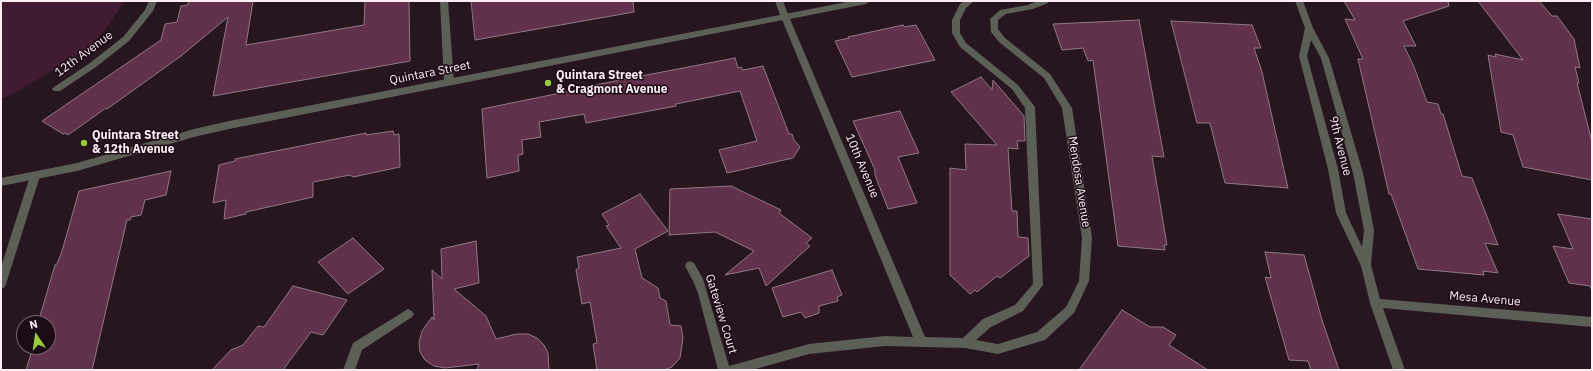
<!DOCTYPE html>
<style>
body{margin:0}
#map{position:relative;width:1593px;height:371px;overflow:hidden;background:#27151f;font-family:"IBM Plex Sans",sans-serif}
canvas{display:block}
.frame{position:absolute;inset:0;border:2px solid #faedf3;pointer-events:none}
.north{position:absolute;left:16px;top:315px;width:40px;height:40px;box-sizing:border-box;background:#1d0c16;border:1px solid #75666e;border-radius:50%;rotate:347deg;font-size:11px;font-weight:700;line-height:16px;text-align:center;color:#faedf3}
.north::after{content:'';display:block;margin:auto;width:14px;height:18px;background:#97cb38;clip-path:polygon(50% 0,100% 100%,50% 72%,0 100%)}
</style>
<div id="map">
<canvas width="1593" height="371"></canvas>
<div class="frame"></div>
<div class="north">N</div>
</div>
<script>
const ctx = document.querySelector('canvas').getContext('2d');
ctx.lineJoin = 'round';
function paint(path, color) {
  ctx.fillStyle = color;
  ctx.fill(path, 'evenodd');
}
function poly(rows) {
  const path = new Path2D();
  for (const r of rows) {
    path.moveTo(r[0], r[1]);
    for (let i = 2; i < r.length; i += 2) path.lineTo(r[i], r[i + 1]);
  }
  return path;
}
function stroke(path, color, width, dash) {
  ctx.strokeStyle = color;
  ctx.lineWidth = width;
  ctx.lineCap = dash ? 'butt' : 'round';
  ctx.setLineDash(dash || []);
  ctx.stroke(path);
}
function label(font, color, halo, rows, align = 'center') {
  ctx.font = font + ' "IBM Plex Sans",sans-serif';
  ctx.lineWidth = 3;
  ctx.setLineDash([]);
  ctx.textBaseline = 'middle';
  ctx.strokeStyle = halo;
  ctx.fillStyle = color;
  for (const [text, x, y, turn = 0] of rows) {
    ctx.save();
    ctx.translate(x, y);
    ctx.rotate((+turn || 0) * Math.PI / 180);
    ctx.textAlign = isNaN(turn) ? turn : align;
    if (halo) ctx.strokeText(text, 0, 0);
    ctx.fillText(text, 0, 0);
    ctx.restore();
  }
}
paint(poly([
 [1,1,125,1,108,26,93,44,71,60,7,97,1,99]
]), '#411b31');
const building = poly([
 [189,1,253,1,246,45,364,25,365,1,409,1,410,61,213,96,228,17,181,56,107,109,106,108,68,135,65,133,63,134,42,121,161,40,165,24,177,22,181,6,188,5,189,1],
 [471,1,633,1,634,12,475,40,471,1],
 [1344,1,1448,1,1449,6,1403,21,1416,46,1404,46,1414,67,1427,102,1438,104,1441,114,1443,114,1462,176,1472,178,1498,245,1485,243,1498,273,1483,271,1484,275,1418,269,1391,194,1389,194,1358,59,1363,59,1345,19,1355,20,1344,1],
 [1478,1,1539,1,1552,16,1557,16,1574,39,1580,68,1575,67,1579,83,1577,83,1592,142,1592,180,1523,167,1513,135,1501,132,1488,55,1496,57,1495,54,1523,60,1478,1],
 [1139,20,1164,157,1152,156,1167,245,1164,245,1165,250,1118,246,1093,60,1088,61,1083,48,1062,50,1053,24,1139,20],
 [1171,21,1252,25,1261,48,1254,48,1262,72,1288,188,1225,183,1210,123,1197,123,1171,21],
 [903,25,904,27,916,25,935,60,852,77,835,41,849,38,848,37,903,25],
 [735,58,738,68,741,67,743,70,763,66,789,134,792,134,794,140,800,147,793,158,727,173,719,150,757,141,740,91,676,104,676,106,586,123,584,114,539,122,541,137,522,140,523,154,518,155,519,171,487,178,482,109,580,89,579,88,735,58],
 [981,77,992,90,993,80,1024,116,1025,141,1017,141,1018,149,1008,148,1012,211,1017,211,1018,237,1028,238,1029,256,1000,278,997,276,977,292,975,290,970,294,950,275,950,168,966,170,965,144,997,145,951,92,981,77],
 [900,111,919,153,898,157,917,203,888,209,875,175,875,170,853,121,900,111],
 [393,131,394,135,399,134,400,167,353,177,350,175,313,182,313,197,246,212,246,214,224,219,226,200,213,203,219,165,235,161,235,159,366,133,366,135,393,131],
 [171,171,166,195,145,200,141,215,131,217,130,220,127,220,92,370,26,370,33,347,48,347,48,323,38,323,55,265,57,264,62,251,79,191,171,171],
 [731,186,781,210,779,213,812,238,806,243,810,246,766,286,759,268,725,275,754,251,715,232,669,235,670,189,731,186],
 [640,194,668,231,635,249,642,278,658,288,660,298,666,301,670,325,681,326,683,338,680,358,672,367,664,370,597,370,593,344,597,343,590,302,582,304,576,270,579,267,577,257,621,248,606,226,609,225,602,214,640,194],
 [1558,214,1592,219,1592,291,1590,286,1569,283,1553,246,1573,249,1558,214],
 [353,238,384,269,348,294,318,262,353,238],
 [476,241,479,283,454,289,486,316,496,339,517,334,528,334,537,338,544,345,548,353,549,370,477,370,479,364,445,368,434,366,425,360,420,352,419,342,422,331,432,317,434,320,432,270,442,279,441,249,476,241],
 [1265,252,1304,255,1322,320,1339,370,1311,370,1308,361,1289,360,1265,277,1271,278,1265,252],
 [832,270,842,295,837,297,838,301,819,306,819,313,805,318,801,312,783,317,772,288,832,270],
 [293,286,347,300,323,335,311,332,283,370,212,370,231,350,243,345,258,326,264,327,293,286],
 [1122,310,1150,327,1163,327,1176,335,1169,345,1208,370,1079,370,1122,310]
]);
paint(building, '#61314c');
stroke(building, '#907985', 1);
paint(poly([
 [149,1,157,1,153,11,129,41,96,67,60,91,54,91,52,89,54,87,90,63,123,37,145,10,149,1],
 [440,1,448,1,454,82,449,85,444,82,440,1],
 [852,1,870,1,866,4,790,19,925,337,963,338,983,319,1015,305,1033,284,1025,108,1012,89,960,47,952,33,952,20,960,4,964,1,974,1,966,8,960,20,960,33,966,43,1018,85,1035,107,1043,285,1023,311,991,327,976,340,998,344,1037,332,1066,307,1079,281,1082,238,1062,108,1044,78,999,42,991,32,990,19,1000,10,1028,5,1037,1,1049,1,1048,3,1033,9,1006,14,998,20,998,29,1005,38,1050,74,1072,108,1092,238,1089,281,1074,313,1045,340,998,354,965,348,885,346,809,354,752,370,718,370,698,293,693,281,685,266,686,263,690,261,694,263,703,279,729,366,809,344,885,336,913,337,781,17,785,14,852,1],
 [1295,1,1303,1,1313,28,1329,58,1363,173,1374,230,1371,265,1380,299,1592,317,1592,327,1383,308,1405,370,1393,370,1370,303,1361,266,1336,213,1328,169,1299,56,1305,28,1295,1],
 [1311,40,1321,58,1353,173,1364,230,1362,247,1346,213,1338,169,1307,56,1311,40],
 [35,172,39,173,40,176,6,284,5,287,1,289,1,267,30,176,31,173,35,172],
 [408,309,412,311,414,314,412,317,362,350,355,370,343,370,353,343,408,309]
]), '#5b5f56');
paint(poly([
 [775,1,783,1,789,17,788,19,229,129,194,137,77,171,1,186,1,178,77,163,194,129,229,121,780,15,775,1]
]), '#5b5f56');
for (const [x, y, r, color] of [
 [548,83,4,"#97cb38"],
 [84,143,4,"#97cb38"]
]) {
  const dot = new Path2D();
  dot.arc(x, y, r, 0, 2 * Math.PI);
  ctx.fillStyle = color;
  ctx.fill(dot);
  stroke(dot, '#1d0c16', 1.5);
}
label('12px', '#faedf3', '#1d0c16', [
 ["12th Avenue",84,54,-36],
 ["Quintara Street",430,73,-11],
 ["9th Avenue",1340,146,76],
 ["10th Avenue",862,166,67],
 ["Mendosa Avenue",1079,182,81],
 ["Mesa Avenue",1485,299,5],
 ["Gateview Court",721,314,73]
]);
label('bold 12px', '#faedf3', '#1d0c16', [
 ["Quintara Street",556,76],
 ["& Cragmont Avenue",556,90],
 ["Quintara Street",92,136],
 ["& 12th Avenue",92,150]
], 'left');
</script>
